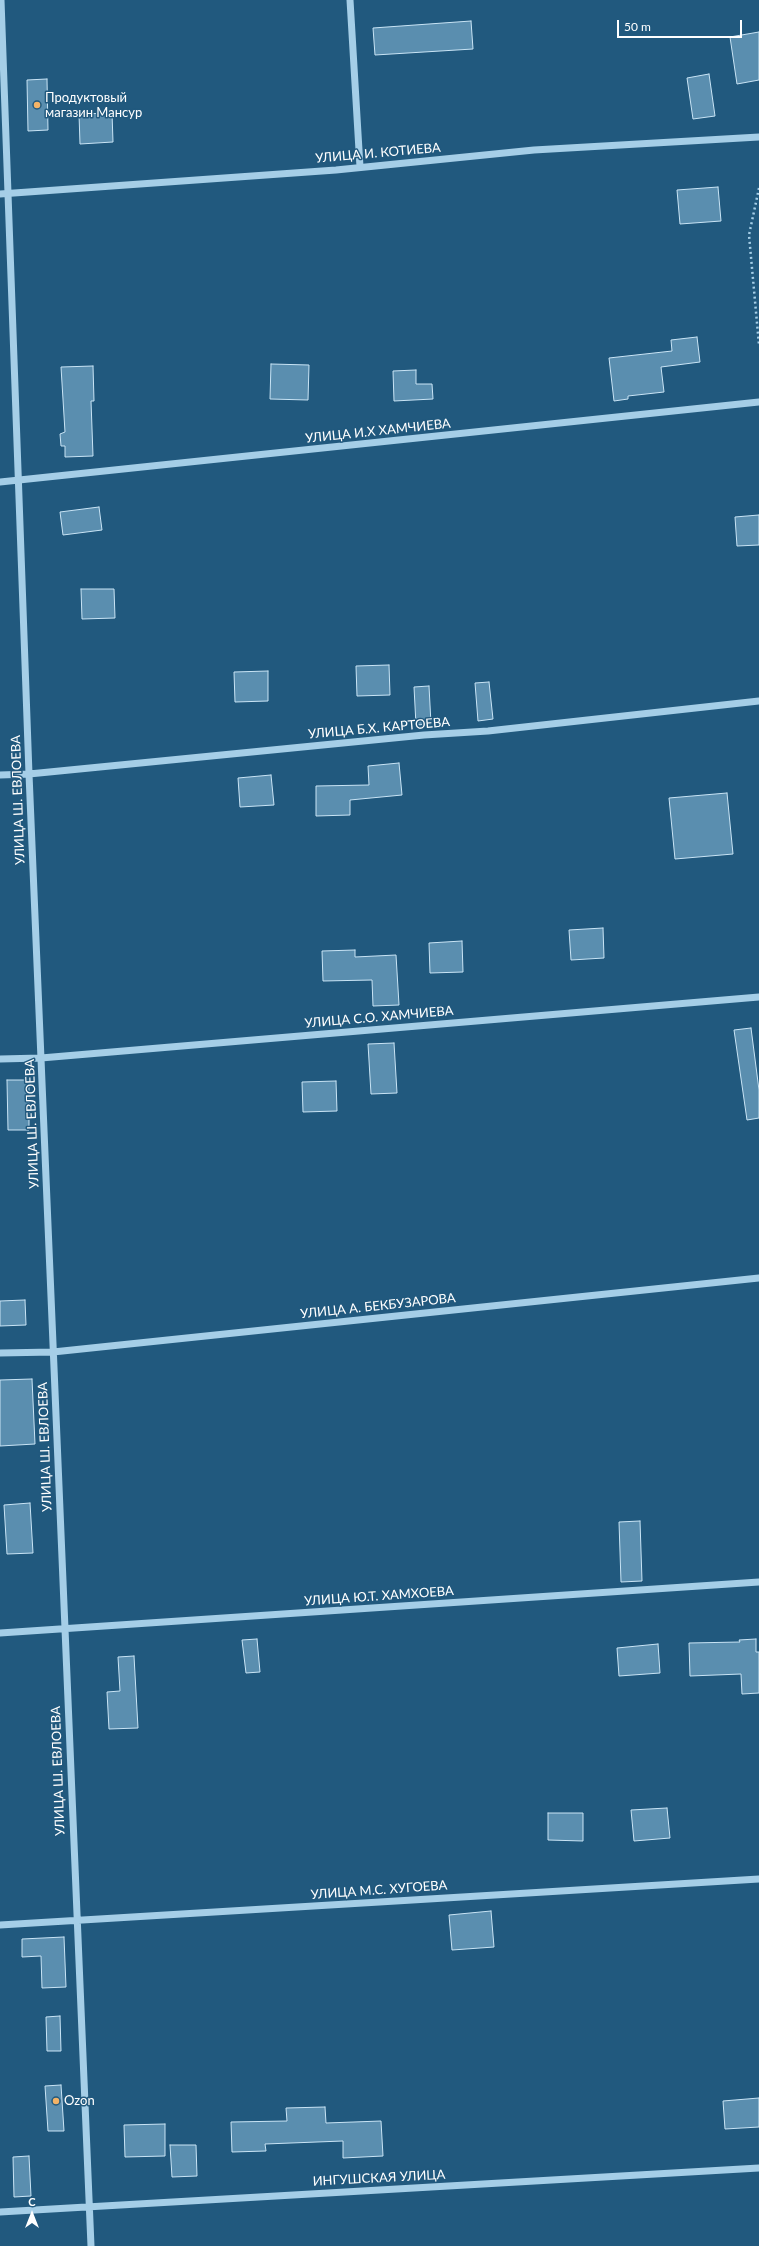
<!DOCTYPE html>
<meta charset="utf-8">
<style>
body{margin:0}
#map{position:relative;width:759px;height:2246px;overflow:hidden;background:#21597e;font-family:Lato,sans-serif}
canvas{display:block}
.north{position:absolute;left:12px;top:2194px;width:40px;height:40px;-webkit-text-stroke:3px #21597e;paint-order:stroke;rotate:0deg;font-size:11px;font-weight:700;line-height:16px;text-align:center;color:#fff}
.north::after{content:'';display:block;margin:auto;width:14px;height:18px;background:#fff;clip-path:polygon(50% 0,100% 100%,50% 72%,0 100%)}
.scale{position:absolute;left:617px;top:20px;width:125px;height:18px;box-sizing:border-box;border:2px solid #fff;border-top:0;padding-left:5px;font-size:12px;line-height:14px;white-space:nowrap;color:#fff;-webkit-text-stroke:3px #21597e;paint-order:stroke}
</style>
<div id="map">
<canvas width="759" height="2246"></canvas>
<div class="north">С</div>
<div class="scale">50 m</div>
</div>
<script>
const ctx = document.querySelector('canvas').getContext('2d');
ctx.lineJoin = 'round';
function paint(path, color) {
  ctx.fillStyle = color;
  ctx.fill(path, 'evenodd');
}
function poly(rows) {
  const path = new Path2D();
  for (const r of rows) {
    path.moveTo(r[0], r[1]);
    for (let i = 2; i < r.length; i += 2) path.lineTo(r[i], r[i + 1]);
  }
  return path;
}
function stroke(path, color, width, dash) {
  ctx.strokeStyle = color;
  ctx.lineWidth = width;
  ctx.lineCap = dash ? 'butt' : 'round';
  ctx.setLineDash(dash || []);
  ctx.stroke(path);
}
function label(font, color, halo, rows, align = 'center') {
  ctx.font = font + ' Lato,sans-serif';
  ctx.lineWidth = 3;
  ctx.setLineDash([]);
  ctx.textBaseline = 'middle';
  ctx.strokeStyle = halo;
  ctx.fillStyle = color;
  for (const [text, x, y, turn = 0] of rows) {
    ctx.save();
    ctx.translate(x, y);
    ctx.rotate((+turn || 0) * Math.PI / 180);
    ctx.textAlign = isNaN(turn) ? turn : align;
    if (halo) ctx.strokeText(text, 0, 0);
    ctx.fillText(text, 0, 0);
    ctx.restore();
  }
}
const building = poly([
 [471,21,473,49,375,55,373,28,471,21],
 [759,32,759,80,737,84,730,37,759,32],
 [709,74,715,116,693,119,687,78,709,74],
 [47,79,48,130,28,131,27,80,47,79],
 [112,113,113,142,80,144,79,114,112,113],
 [718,187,721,221,680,224,677,190,718,187],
 [697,337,700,362,661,367,664,392,628,396,628,399,614,401,609,358,672,351,671,340,697,337],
 [271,364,309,365,308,400,270,399,271,364],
 [93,366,94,401,91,401,93,456,65,457,65,446,61,446,60,434,65,432,61,367,93,366],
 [416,370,416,384,432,384,433,399,394,401,393,371,416,370],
 [99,507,102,530,63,535,60,512,99,507],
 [759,515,759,545,737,546,735,517,759,515],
 [81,589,114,589,115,618,82,619,81,589],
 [389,665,390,695,357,696,356,666,389,665],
 [268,671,268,701,235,702,234,672,268,671],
 [489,682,493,719,478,721,475,683,489,682],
 [429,686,431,724,416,725,414,687,429,686],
 [399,763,402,795,350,800,350,815,316,816,316,786,369,785,368,766,399,763],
 [271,775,274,805,240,807,238,778,271,775],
 [727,793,733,854,675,859,669,798,727,793],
 [603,928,604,958,571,960,569,930,603,928],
 [462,941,463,972,430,973,429,943,462,941],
 [355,950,355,957,396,955,399,1005,373,1006,372,980,323,981,322,951,355,950],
 [751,1028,759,1090,759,1118,747,1120,734,1030,751,1028],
 [394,1043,397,1093,371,1094,368,1044,394,1043],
 [7,1080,29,1080,29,1130,8,1130,7,1080],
 [336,1081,337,1111,303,1112,302,1082,336,1081],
 [25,1300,26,1325,0,1326,0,1301,25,1300],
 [32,1379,35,1444,0,1446,0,1380,32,1379],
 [30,1503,33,1553,7,1554,4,1505,30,1503],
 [640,1521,642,1581,621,1582,619,1522,640,1521],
 [257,1639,260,1672,246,1673,242,1640,257,1639],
 [756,1639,756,1652,759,1652,759,1693,742,1694,741,1674,690,1676,689,1643,740,1642,739,1640,756,1639],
 [658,1644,660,1673,619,1676,617,1648,658,1644],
 [134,1656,138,1728,109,1729,107,1692,120,1691,118,1657,134,1656],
 [667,1808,670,1838,634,1841,631,1810,667,1808],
 [548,1813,583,1813,583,1841,548,1840,548,1813],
 [491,1911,494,1947,452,1950,449,1915,491,1911],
 [64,1937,66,1987,42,1988,41,1956,22,1957,22,1939,64,1937],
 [60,2016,61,2051,47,2051,46,2017,60,2016],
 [61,2085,64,2131,48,2131,45,2086,61,2085],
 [759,2098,759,2127,725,2129,723,2101,759,2098],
 [325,2107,326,2123,381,2121,383,2156,343,2158,343,2141,265,2144,266,2151,232,2152,231,2122,287,2121,286,2108,325,2107],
 [165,2124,165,2156,125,2157,124,2125,165,2124],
 [170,2145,196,2145,197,2176,172,2177,170,2145],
 [29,2156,31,2196,14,2197,13,2157,29,2156]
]);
paint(building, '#5a8eaf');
stroke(building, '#c9e4f5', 1);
stroke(poly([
 [759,188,749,235,759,345]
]), '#a5cee7', 2.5, [2, 3]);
stroke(poly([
 [1,0,29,774,91,2246],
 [350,0,360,167],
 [0,194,336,170,534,150,759,137],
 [0,482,759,402],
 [0,775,29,774,424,735,488,731,759,701],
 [0,1059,41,1058,759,997],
 [0,1353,53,1352,759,1278],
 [0,1633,759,1582],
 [0,1925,759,1879],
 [0,2212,759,2168]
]), '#a5cee7', 7);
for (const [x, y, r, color] of [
 [37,105,4,"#f3b367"],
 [56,2101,4,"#f3b367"]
]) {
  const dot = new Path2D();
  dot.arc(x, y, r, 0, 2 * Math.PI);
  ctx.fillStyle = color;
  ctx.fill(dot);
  stroke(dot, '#21597e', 1.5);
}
label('13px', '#fff', '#21597e', [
 ["Продуктовый",45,98],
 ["магазин Мансур",45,113],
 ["Ozon",64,2101]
], 'left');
label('13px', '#fff', '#21597e', [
 ["УЛИЦА И. КОТИЕВА",378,153,-5],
 ["УЛИЦА И.Х ХАМЧИЕВА",378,431,-6],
 ["УЛИЦА Б.Х. КАРТОЕВА",379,728,-5],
 ["УЛИЦА Ш. ЕВЛОЕВА",18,800,-92],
 ["УЛИЦА С.О. ХАМЧИЕВА",379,1017,-5],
 ["УЛИЦА Ш. ЕВЛОЕВА",32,1124,-92],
 ["УЛИЦА А. БЕКБУЗАРОВА",378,1306,-6],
 ["УЛИЦА Ш. ЕВЛОЕВА",45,1447,-92],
 ["УЛИЦА Ю.Т. ХАМХОЕВА",379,1596,-4],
 ["УЛИЦА Ш. ЕВЛОЕВА",58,1771,-92],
 ["УЛИЦА М.С. ХУГОЕВА",379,1890,-4],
 ["ИНГУШСКАЯ УЛИЦА",379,2178,-3]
]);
</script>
